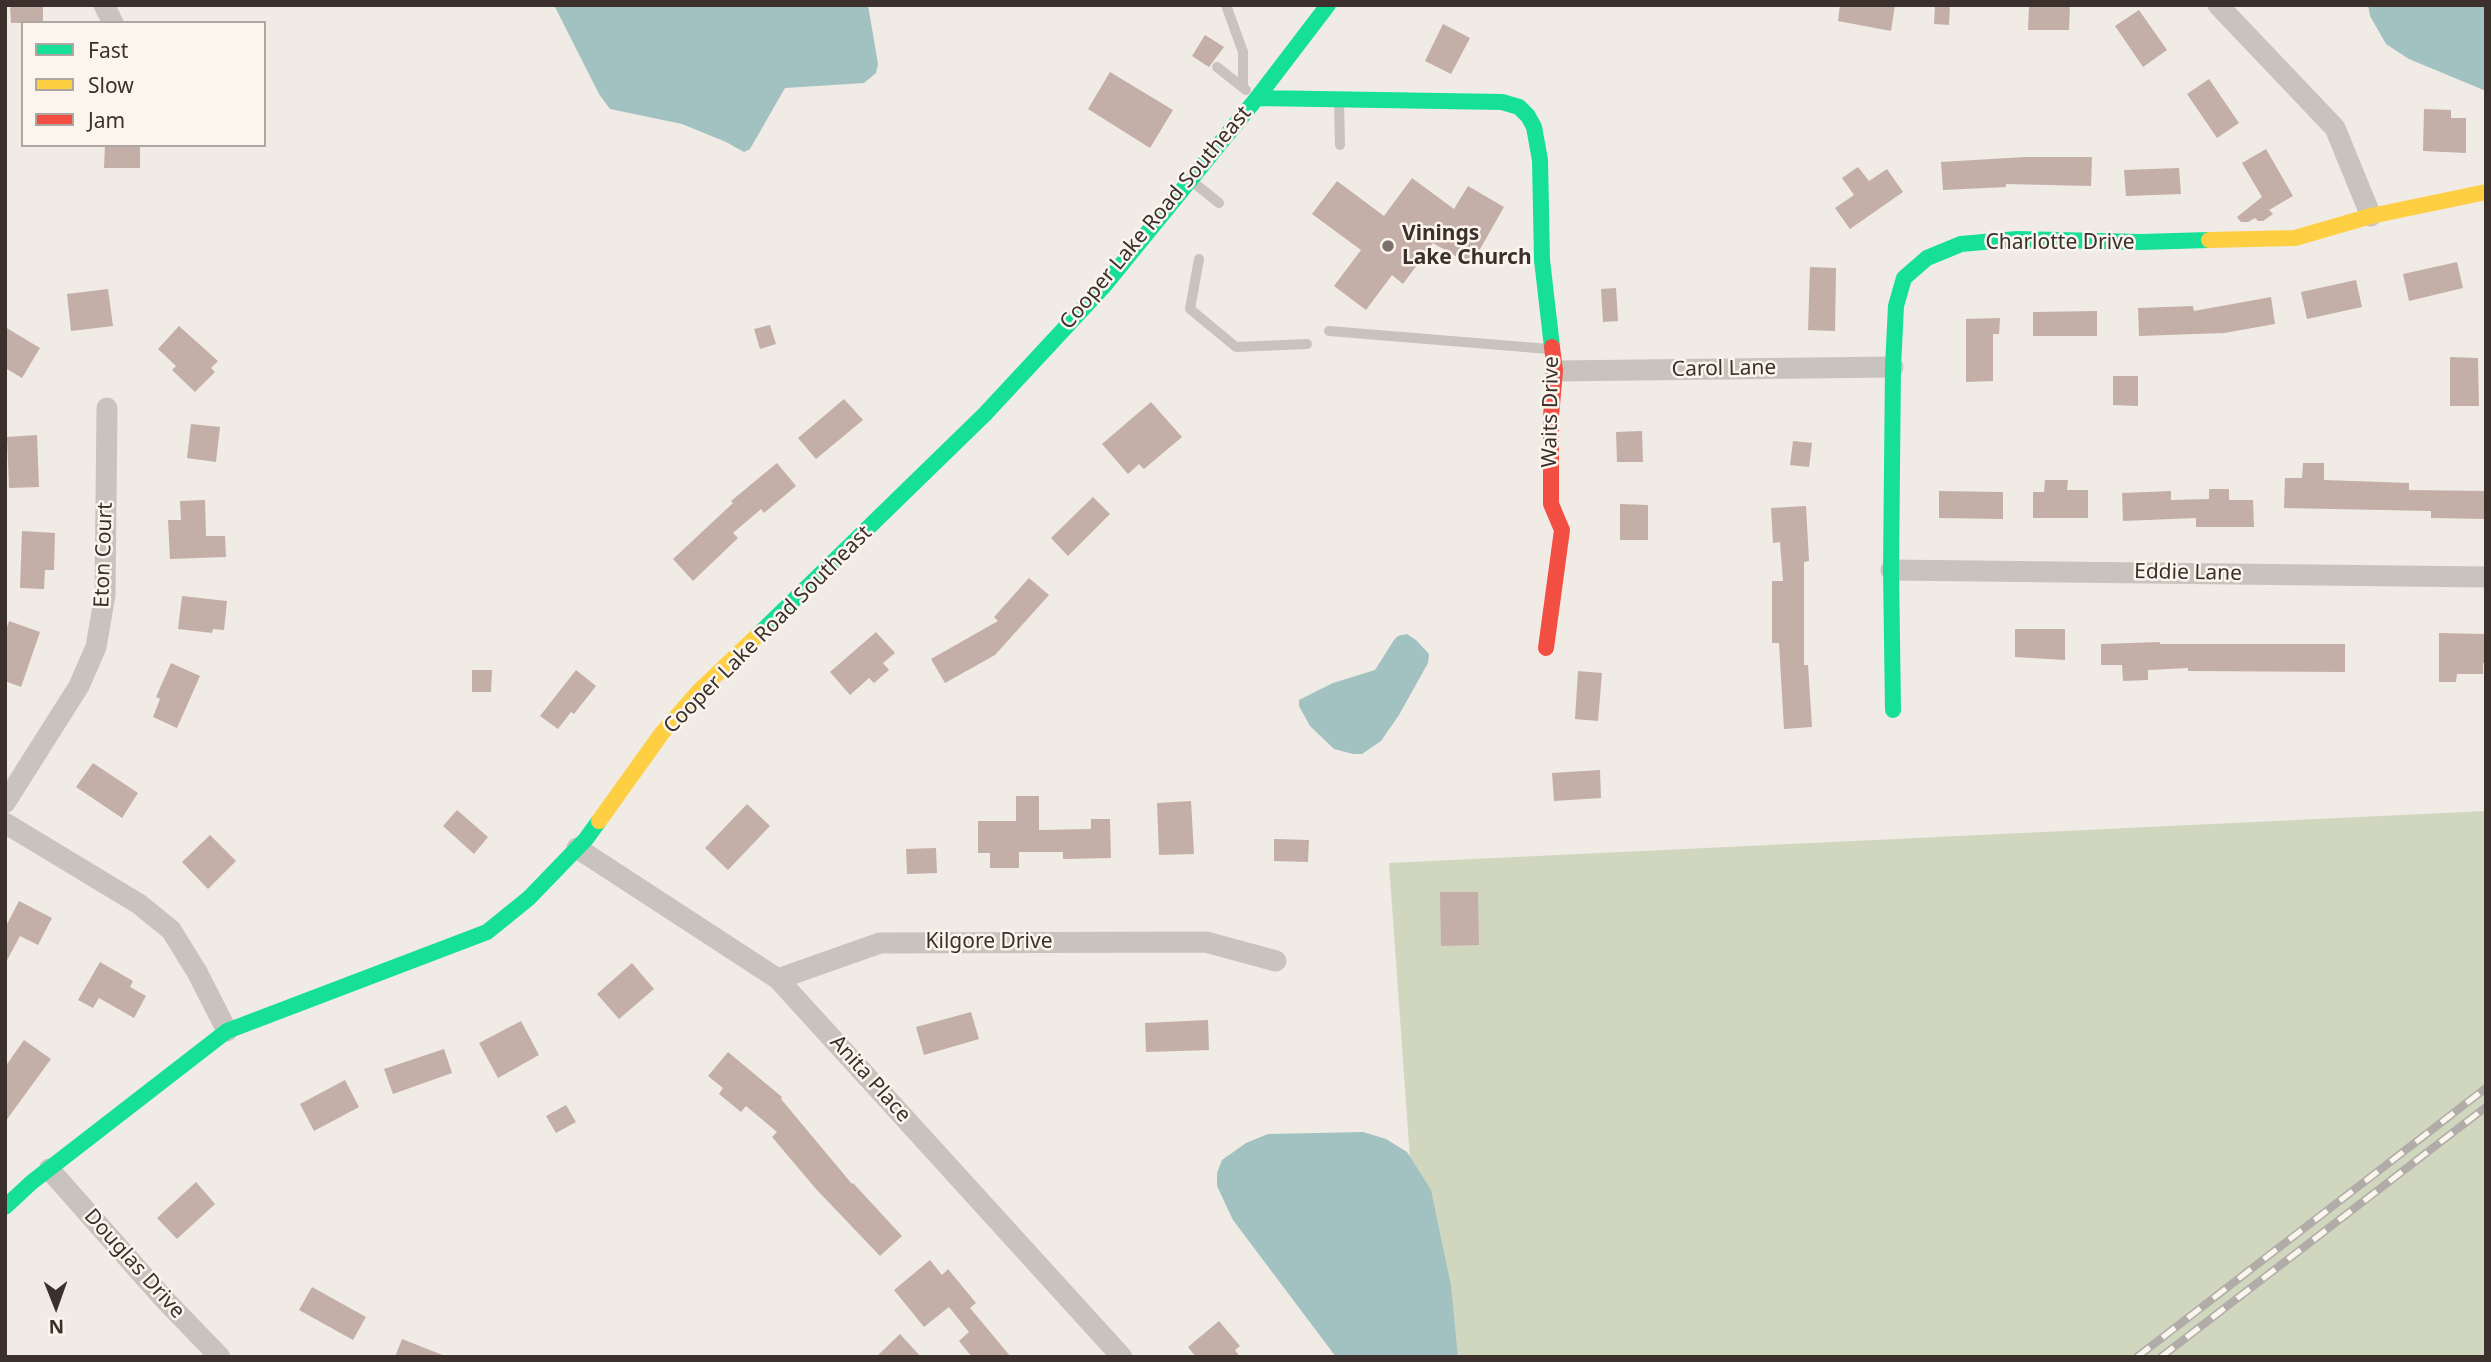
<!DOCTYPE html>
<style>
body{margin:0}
#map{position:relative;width:2491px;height:1362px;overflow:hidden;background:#f0ebe5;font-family:"Noto Sans",sans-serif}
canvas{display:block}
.frame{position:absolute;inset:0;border:7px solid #3b302b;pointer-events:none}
.legend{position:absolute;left:21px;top:21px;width:245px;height:126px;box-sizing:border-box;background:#fbf5ee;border:2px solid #aea6a0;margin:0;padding:9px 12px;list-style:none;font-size:21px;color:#3b302b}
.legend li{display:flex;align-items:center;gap:14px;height:35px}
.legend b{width:35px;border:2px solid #aea6a0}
.north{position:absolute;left:21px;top:1271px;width:70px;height:70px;-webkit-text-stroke:5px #fbf5ee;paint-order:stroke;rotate:179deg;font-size:19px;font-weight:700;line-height:28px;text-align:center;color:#3b302b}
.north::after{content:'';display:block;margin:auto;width:24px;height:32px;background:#3b302b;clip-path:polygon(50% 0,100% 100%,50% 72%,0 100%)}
</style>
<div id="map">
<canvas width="2491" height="1362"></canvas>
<div class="frame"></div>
<ul class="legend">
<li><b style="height:9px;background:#16e098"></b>Fast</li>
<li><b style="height:9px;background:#ffcf43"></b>Slow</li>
<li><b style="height:9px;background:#f24e42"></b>Jam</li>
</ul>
<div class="north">N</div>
</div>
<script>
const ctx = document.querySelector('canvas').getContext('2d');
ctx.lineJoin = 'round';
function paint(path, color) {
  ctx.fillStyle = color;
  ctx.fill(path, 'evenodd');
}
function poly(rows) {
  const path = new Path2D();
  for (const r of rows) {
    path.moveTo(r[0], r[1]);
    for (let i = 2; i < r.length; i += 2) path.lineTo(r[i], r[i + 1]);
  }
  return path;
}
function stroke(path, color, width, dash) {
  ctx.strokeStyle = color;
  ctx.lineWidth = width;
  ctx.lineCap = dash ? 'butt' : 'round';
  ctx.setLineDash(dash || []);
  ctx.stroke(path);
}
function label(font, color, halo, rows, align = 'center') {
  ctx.font = font + ' "Noto Sans",sans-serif';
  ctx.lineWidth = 5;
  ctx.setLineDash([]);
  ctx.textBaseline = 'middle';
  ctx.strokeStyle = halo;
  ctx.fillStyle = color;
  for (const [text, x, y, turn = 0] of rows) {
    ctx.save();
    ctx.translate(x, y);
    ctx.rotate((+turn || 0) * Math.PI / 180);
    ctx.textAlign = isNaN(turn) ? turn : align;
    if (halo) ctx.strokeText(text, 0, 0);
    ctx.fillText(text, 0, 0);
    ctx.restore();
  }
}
paint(poly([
 [2486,811,2486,1357,1424,1357,1389,863]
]), '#d1d6bf');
paint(poly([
 [554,5,868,5,878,64,876,73,864,83,785,88,750,149,744,152,726,142,682,124,610,109,599,94],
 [2368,5,2486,5,2486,91,2409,59,2386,44,2370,16],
 [1407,634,1416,640,1429,654,1428,663,1399,715,1381,741,1362,754,1353,754,1334,749,1310,726,1299,706,1299,700,1333,683,1375,670,1394,640,1398,636],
 [1363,1132,1386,1139,1407,1152,1431,1190,1451,1286,1458,1357,1336,1357,1233,1220,1217,1186,1217,1173,1222,1160,1246,1143,1268,1134]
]), '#a1c2c1');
paint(poly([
 [10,5,43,5,43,23,11,23],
 [1840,5,1895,5,1891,31,1838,21],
 [1935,5,1950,5,1949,25,1934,24],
 [2029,5,2070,5,2069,30,2028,30],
 [2139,10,2167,50,2143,67,2115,26],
 [1443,24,1470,38,1451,74,1425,61],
 [1205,35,1224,47,1209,67,1192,56],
 [1110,72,1173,110,1150,148,1088,109],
 [2209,79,2239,123,2217,138,2187,94],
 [2424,109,2451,110,2451,118,2466,118,2466,153,2423,151],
 [105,145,140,145,140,168,104,168],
 [2266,149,2293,196,2269,210,2273,214,2263,221,2258,221,2255,218,2248,222,2241,222,2237,217,2262,197,2242,163],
 [2025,157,2092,157,2091,186,2006,184,2006,187,1943,190,1941,162],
 [1858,167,1869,181,1887,169,1903,192,1850,229,1835,208,1854,195,1842,178],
 [2179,168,2181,194,2126,196,2124,170],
 [1412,178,1454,209,1468,186,1504,207,1471,265,1433,243,1403,284,1392,275,1366,310,1334,286,1361,250,1312,214,1337,181,1384,216],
 [2457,262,2463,288,2409,301,2403,274],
 [1810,267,1836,268,1835,331,1808,330],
 [2356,280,2362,307,2307,319,2301,292],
 [1616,288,1618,321,1603,322,1601,289],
 [108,289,113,326,71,331,67,294],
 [2271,297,2275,324,2224,333,2139,336,2138,308,2193,306,2194,311],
 [2097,311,2097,336,2033,336,2033,312],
 [2000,318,1999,334,1993,334,1993,381,1966,382,1966,319],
 [770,325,776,344,760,349,754,329],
 [179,326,218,361,211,368,215,372,195,392,172,370,176,366,158,349],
 [5,327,40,348,22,378,5,368],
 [2450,357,2478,358,2479,406,2450,406],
 [2113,376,2138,376,2138,406,2113,405],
 [844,399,863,420,816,459,798,438],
 [1151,402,1182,437,1144,469,1139,464,1128,474,1102,444],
 [191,424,220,427,216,462,187,458],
 [1642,431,1643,462,1617,462,1616,432],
 [37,435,39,487,9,488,7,437],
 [1793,441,1812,443,1809,467,1790,465],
 [777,463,796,486,764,513,761,509,733,533,738,538,693,581,673,559,733,503,731,501],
 [2303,463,2324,463,2324,480,2409,483,2409,490,2486,491,2486,519,2431,518,2431,511,2284,508,2285,478,2302,478],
 [2045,480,2068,480,2067,490,2088,490,2088,518,2033,518,2033,492,2044,492],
 [2209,489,2229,489,2229,500,2253,500,2254,527,2196,527,2196,518,2123,521,2122,493,2171,491,2171,500,2209,499],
 [1939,491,2003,492,2003,519,1939,518],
 [1093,497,1110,514,1068,556,1051,538],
 [205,500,206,536,225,536,226,557,170,559,168,520,181,520,180,501],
 [1620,504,1648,505,1648,540,1620,540],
 [1806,506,1809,561,1804,562,1804,665,1808,665,1812,727,1784,729,1779,643,1772,643,1772,581,1783,581,1780,542,1773,543,1771,508],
 [22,531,55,533,54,570,45,570,44,589,20,588],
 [1029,578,1049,595,995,655,945,683,931,659,998,621,994,617],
 [182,596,227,601,224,630,213,629,212,633,178,629],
 [9,621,40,632,21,687,5,681,5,633],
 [2015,629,2065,629,2065,660,2015,657],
 [876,632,895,653,883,663,889,670,874,683,869,678,850,695,830,672],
 [2439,633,2484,634,2486,663,2483,663,2483,674,2457,674,2456,682,2439,682],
 [2160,642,2160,644,2345,644,2345,672,2188,671,2188,668,2148,670,2148,680,2123,681,2122,665,2101,665,2101,644],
 [171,663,200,676,177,728,153,717,160,699,156,697],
 [472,670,492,670,491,692,472,692],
 [576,670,596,686,574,714,571,712,558,729,540,716],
 [1578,671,1602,673,1598,721,1575,719],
 [93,763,138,793,122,818,76,787],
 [1600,770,1601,798,1554,801,1552,773],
 [1016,796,1039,796,1039,830,1091,829,1091,819,1110,819,1111,858,1063,859,1063,852,1019,852,1019,868,990,868,990,853,978,853,978,821,1016,821],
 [1191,801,1194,854,1159,855,1157,803],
 [747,804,770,826,728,870,705,848],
 [457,810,488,837,474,854,443,826],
 [210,835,236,861,208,889,182,862],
 [1274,839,1309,840,1308,862,1274,861],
 [936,848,937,873,907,874,906,849],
 [1440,892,1478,892,1479,945,1441,946],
 [19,901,52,918,38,945,20,936,5,964,5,928],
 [100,962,133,981,130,987,146,996,134,1018,99,998,93,1008,78,1000],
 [632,963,654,989,619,1019,597,994],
 [971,1012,979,1039,924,1055,916,1027],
 [1208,1020,1209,1050,1146,1052,1145,1023],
 [521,1021,539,1055,498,1078,479,1043],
 [24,1040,51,1059,5,1122,5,1067],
 [444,1049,452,1073,393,1094,384,1069],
 [728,1052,782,1097,781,1099,852,1184,853,1183,902,1236,880,1256,816,1189,772,1137,777,1132,746,1106,741,1112,719,1094,723,1088,708,1076],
 [345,1080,359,1107,314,1131,300,1104],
 [566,1105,576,1122,556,1133,546,1116],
 [196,1182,215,1204,177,1239,157,1218],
 [930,1260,942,1275,948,1269,976,1303,970,1308,1011,1357,972,1357,959,1341,969,1332,949,1307,924,1327,894,1290],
 [312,1287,366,1317,353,1340,299,1310],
 [1219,1321,1240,1346,1235,1350,1240,1357,1196,1357,1188,1347],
 [900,1334,921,1357,876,1357],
 [402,1339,445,1356,445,1357,395,1357]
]), '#c3afa7');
stroke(poly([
 [1226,5,1243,52,1243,87],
 [1217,67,1246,90],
 [1339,100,1340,145],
 [1193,182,1219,203],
 [1199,259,1190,309,1236,347,1307,344],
 [1329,331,1549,349]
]), '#c9c3be', 10);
stroke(poly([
 [104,5,113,23],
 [2218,5,2335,128,2371,216],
 [1555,371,1893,367],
 [1891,570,2486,577],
 [5,803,79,686,96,647,105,595,107,408],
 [5,823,139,904,171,930,197,972,227,1031],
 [577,848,778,979,1122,1357],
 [778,979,880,943,1206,942,1276,961],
 [49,1169,164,1299,220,1357]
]), '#c9c3be', 21);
stroke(poly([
 [1257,98,1502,102,1519,107,1528,116,1534,127,1540,160,1542,260,1552,347],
 [759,634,985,414,1104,286,1257,98,1328,5],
 [1893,710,1891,570,1893,367,1896,306,1904,278,1927,258,1961,244,2017,239,2141,242,2209,240],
 [5,1207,32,1182,227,1031,487,932,529,898,586,839,599,821]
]), '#16e098', 16);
stroke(poly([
 [2209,240,2295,238,2371,216,2486,192],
 [599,821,662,733,699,691,759,634]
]), '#ffcf43', 16);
stroke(poly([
 [1546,648,1562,530,1551,504,1551,416,1555,371,1552,347]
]), '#f24e42', 16);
const rail = poly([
 [2137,1357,2486,1088],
 [2161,1357,2486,1107]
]);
stroke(rail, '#b1aca8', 8);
stroke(rail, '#fbf5ee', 5, [16]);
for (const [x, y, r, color] of [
 [1388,246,7,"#7a716c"]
]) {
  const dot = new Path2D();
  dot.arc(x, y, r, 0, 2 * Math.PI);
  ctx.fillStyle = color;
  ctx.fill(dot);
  stroke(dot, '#fbf5ee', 2.5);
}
label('21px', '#3b302b', '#fbf5ee', [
 ["Cooper Lake Road Southeast",1156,218,-50],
 ["Charlotte Drive",2060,243],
 ["Carol Lane",1724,369,-1],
 ["Waits Drive",1551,412,-89],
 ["Eton Court",104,555,-88],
 ["Eddie Lane",2188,573,1],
 ["Cooper Lake Road Southeast",768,630,-45],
 ["Kilgore Drive",989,942],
 ["Anita Place",870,1079,48],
 ["Douglas Drive",134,1264,48]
]);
label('bold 21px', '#3b302b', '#fbf5ee', [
 ["Vinings",1402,234],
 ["Lake Church",1402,258]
], 'left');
</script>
